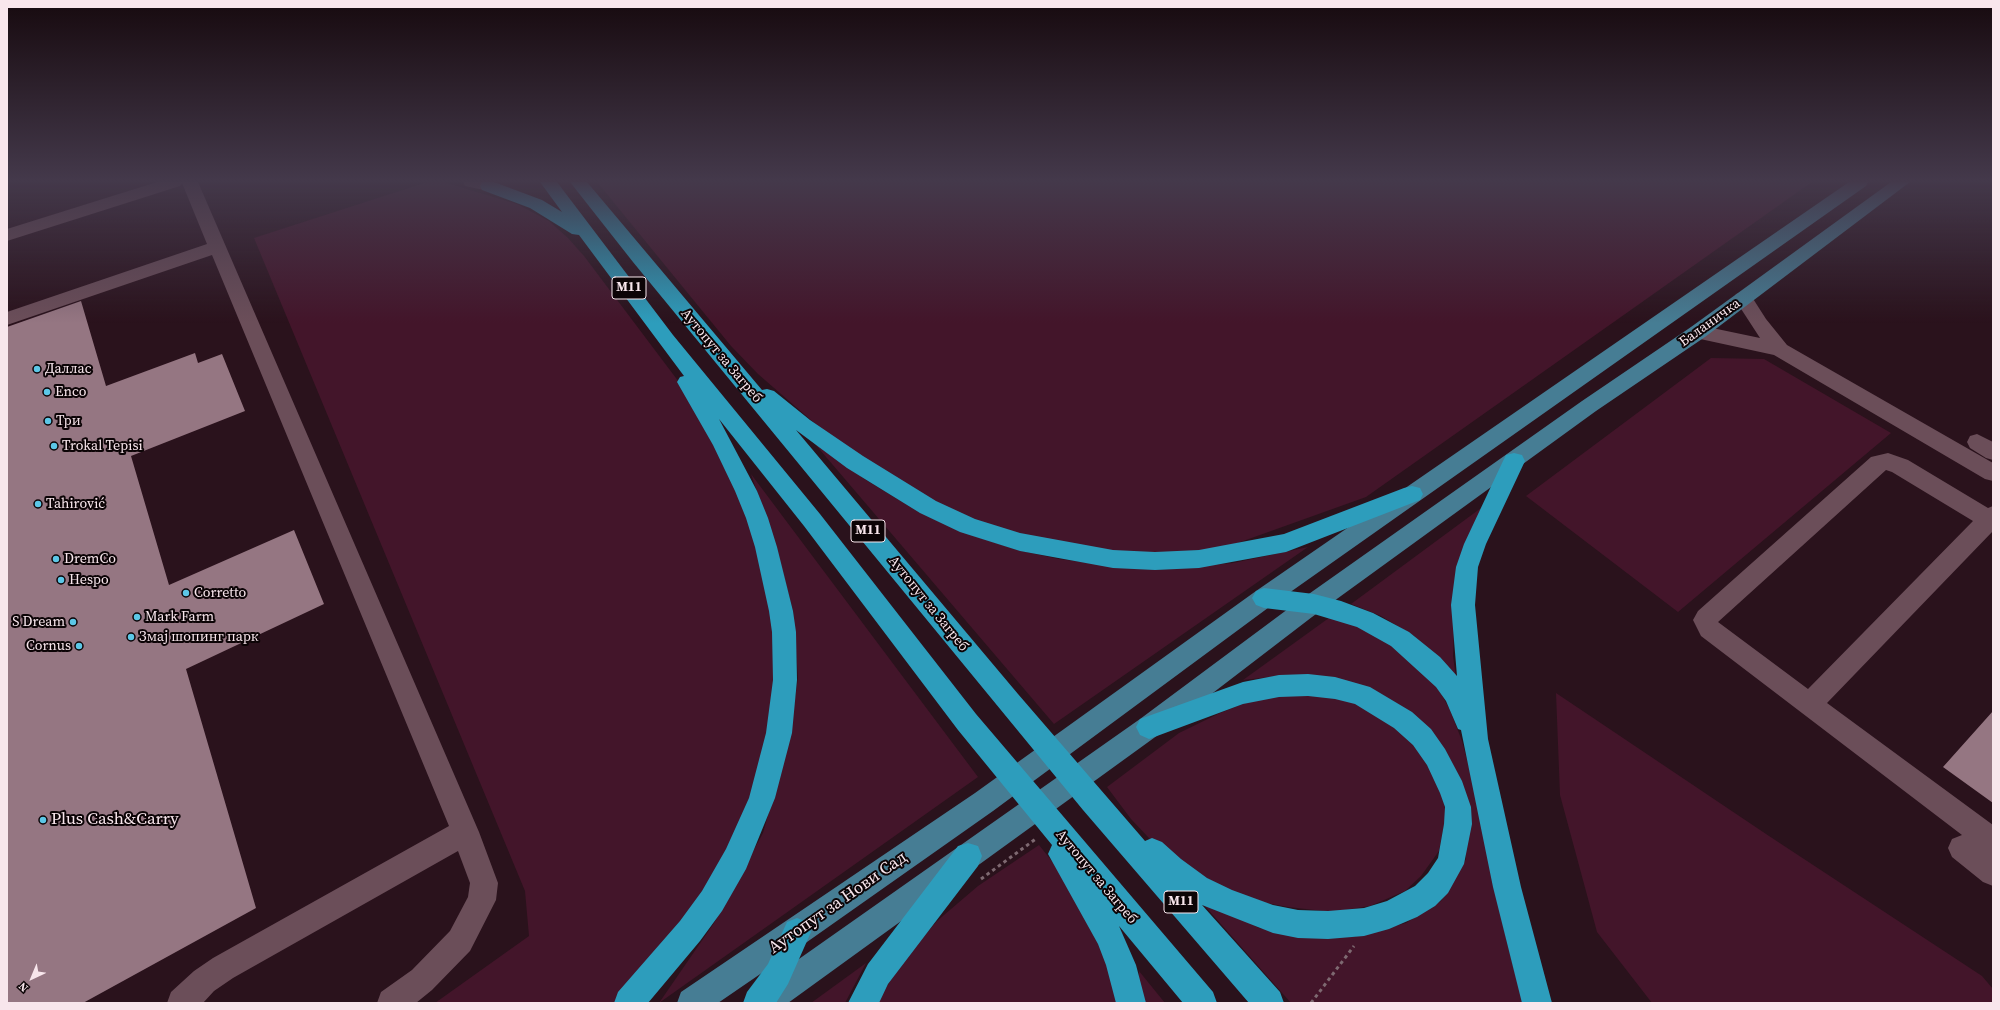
<!DOCTYPE html>
<meta charset="utf-8">
<style>
body{margin:0}
#map{position:relative;width:2000px;height:1010px;overflow:hidden;background:#2a121c;font-family:"Source Serif 4",serif}
canvas{display:block}
.frame{position:absolute;inset:0;border:8px solid #f8e6ec;pointer-events:none}
.north{position:absolute;left:12px;top:958px;width:40px;height:40px;-webkit-text-stroke:3px #0c0406;paint-order:stroke;rotate:224deg;font-size:11px;font-weight:700;line-height:16px;text-align:center;color:#f8e6ec}
.north::after{content:'';display:block;margin:auto;width:14px;height:18px;background:#f8e6ec;clip-path:polygon(50% 0,100% 100%,50% 72%,0 100%)}
</style>
<div id="map">
<canvas width="2000" height="1010"></canvas>
<div class="frame"></div>
<div class="north">N</div>
</div>
<script>
const ctx = document.querySelector('canvas').getContext('2d');
ctx.lineJoin = 'round';
function paint(path, color) {
  ctx.fillStyle = color;
  ctx.fill(path, 'evenodd');
}
function poly(rows) {
  const path = new Path2D();
  for (const r of rows) {
    path.moveTo(r[0], r[1]);
    for (let i = 2; i < r.length; i += 2) path.lineTo(r[i], r[i + 1]);
  }
  return path;
}
function stroke(path, color, width, dash) {
  ctx.strokeStyle = color;
  ctx.lineWidth = width;
  ctx.lineCap = dash ? 'butt' : 'round';
  ctx.setLineDash(dash || []);
  ctx.stroke(path);
}
function label(font, color, halo, rows, align = 'center') {
  ctx.font = font + ' "Source Serif 4",serif';
  ctx.lineWidth = 4;
  ctx.setLineDash([]);
  ctx.textBaseline = 'middle';
  ctx.strokeStyle = halo;
  ctx.fillStyle = color;
  for (const [text, x, y, turn = 0] of rows) {
    ctx.save();
    ctx.translate(x, y);
    ctx.rotate((+turn || 0) * Math.PI / 180);
    ctx.textAlign = isNaN(turn) ? turn : align;
    if (halo) ctx.strokeText(text, 0, 0);
    ctx.fillText(text, 0, 0);
    ctx.restore();
  }
}
paint(poly([
 [427,182,444,182,517,204,549,221,568,238,584,256,697,406,747,509,775,631,776,701,744,821,721,865,664,953,615,1003,435,1003,529,936,525,891,254,238],
 [597,182,1812,182,1366,497,1232,545,1232,547,1181,552,1111,552,1039,539,980,523,924,496,827,434,758,374,731,346],
 [1711,358,1764,359,1891,433,1678,612,1526,496],
 [809,437,828,453,866,480,917,511,960,531,1017,550,1059,559,1111,566,1168,569,1233,563,1308,547,1054,724],
 [751,474,978,777,659,1003,714,923,763,833,788,744,798,678,793,610,775,544],
 [1481,508,1455,592,1453,656,1457,685,1440,661,1414,636,1381,616,1351,604],
 [1333,615,1376,630,1437,686,1450,710,1462,741,1473,782,1507,943,1523,1003,1291,1003,1196,896,1259,928,1312,936,1353,937,1406,923,1441,901,1466,859,1466,809,1420,723,1279,676,1243,680],
 [1556,693,1769,836,1982,976,1993,989,1993,1003,1652,1003,1597,932,1560,795],
 [1282,695,1342,697,1375,711,1403,731,1425,757,1441,787,1446,815,1439,851,1421,876,1405,891,1370,906,1332,912,1288,907,1244,899,1165,855,1131,819,1107,787,1179,733,1220,713,1250,701],
 [1039,845,1083,900,1106,947,1119,1003,877,1003,902,961,937,921,978,886],
 [866,963,845,1003,811,1003],
 [1139,971,1165,1003,1139,1003]
]), '#43152a');
paint(poly([
 [81,301,106,386,195,353,198,363,222,354,245,411,131,456,169,585,294,530,324,604,186,669,256,908,83,1003,7,1003,7,327],
 [1993,711,1993,803,1943,767]
]), '#957682');
stroke(poly([
 [981,879,1037,838],
 [1311,1003,1354,946]
]), '#7e6971', 3, [3.5, 3.5]);
paint(poly([
 [157,182,198,182,479,832,498,883,496,900,470,951,432,990,416,1003,377,1003,381,992,412,970,450,931,468,897,470,883,458,851,233,978,214,991,203,1003,167,1003,171,992,194,971,213,958,449,826,212,255,7,325,7,312,207,244,182,183,180,186,7,241,7,229,157,182],
 [463,182,492,182,496,186,494,190,488,191,465,186,463,182],
 [1743,292,1750,294,1766,319,1787,345,1993,463,1993,481,1985,479,1774,355,1691,337,1688,332,1691,327,1698,325,1760,338,1734,298,1736,294,1743,292],
 [1977,434,1993,442,1993,460,1986,458,1970,448,1967,442,1970,436,1977,434],
 [1888,453,1908,460,1988,508,1993,506,1993,531,1827,703,1993,825,1993,886,1983,882,1952,857,1948,848,1952,839,1962,835,1701,636,1693,620,1698,611,1871,457,1888,453],
 [1886,470,1892,472,1973,521,1808,689,1718,622,1886,470]
]), '#6b4e59');
paint(poly([
 [1849,182,1868,182,1866,186,1272,605,993,811,807,942,718,1003,677,1003,681,992,975,793,1256,591,1849,182],
 [1891,182,1910,182,1705,337,1596,411,1312,617,1158,735,788,1003,748,1003,752,992,1140,719,1296,603,1582,401,1691,327,1891,182]
]), '#467d94');
paint(poly([
 [482,182,494,182,542,200,562,212,540,182,557,182,673,335,820,514,976,714,1213,992,1217,1003,1183,1003,1119,926,1136,965,1146,1003,1116,1003,1106,965,1098,944,1048,854,1052,845,958,730,804,526,719,419,757,491,768,518,777,547,793,611,796,632,797,680,792,733,775,798,746,869,722,911,700,941,648,1003,614,1003,618,992,680,921,702,891,726,849,749,798,766,733,773,680,772,632,769,611,755,547,746,518,735,491,713,445,677,382,680,377,684,376,579,235,572,234,530,208,482,190,480,186,482,182],
 [570,182,587,182,762,390,767,389,774,391,810,420,863,456,936,501,975,519,1020,533,1113,550,1155,552,1199,550,1284,534,1404,488,1412,486,1420,488,1423,494,1420,500,1286,552,1199,568,1155,570,1113,568,1020,551,960,532,920,513,847,468,796,430,1018,694,1145,841,1152,838,1162,842,1181,859,1207,878,1232,890,1273,905,1298,910,1328,911,1364,908,1387,901,1415,886,1428,873,1438,858,1444,824,1445,807,1440,793,1427,765,1413,745,1394,728,1355,704,1335,699,1308,696,1279,697,1243,704,1149,739,1140,735,1136,727,1140,719,1243,682,1279,675,1308,674,1335,677,1370,687,1412,712,1431,729,1445,749,1462,781,1471,807,1472,824,1464,864,1448,893,1435,906,1417,917,1389,929,1364,936,1328,939,1298,938,1273,933,1202,905,1280,992,1284,1003,1249,1003,1083,810,633,262,570,182],
 [1514,453,1522,455,1525,461,1486,544,1478,567,1475,605,1488,739,1521,887,1552,1003,1522,1003,1493,887,1461,730,1458,729,1446,701,1436,687,1391,646,1357,627,1314,614,1264,608,1256,605,1252,598,1256,591,1264,588,1314,594,1341,601,1373,613,1409,632,1440,657,1457,676,1451,605,1456,567,1464,544,1503,461,1506,455,1514,453],
 [968,843,978,846,982,856,978,866,888,984,879,1003,848,1003,868,964,958,846,968,843],
 [797,918,807,922,811,932,788,984,776,1003,743,1003,747,992,768,964,787,922,797,918]
]), '#2d9dbc');
const sky = ctx.createLinearGradient(0, 0, 0, 323);
sky.addColorStop(0, '#170a0f');
sky.addColorStop(0.56, '#44394b');
sky.addColorStop(1, '#44394b00');
ctx.fillStyle = sky;
ctx.fillRect(0, 0, 2000, 323);
for (const [x, y, r, color] of [
 [37,369,4,"#5cc7e7"],
 [47,392,4,"#5cc7e7"],
 [48,421,4,"#5cc7e7"],
 [54,446,4,"#5cc7e7"],
 [38,504,4,"#5cc7e7"],
 [56,559,4,"#5cc7e7"],
 [61,580,4,"#5cc7e7"],
 [186,593,4,"#5cc7e7"],
 [137,617,4,"#5cc7e7"],
 [73,622,4,"#5cc7e7"],
 [131,637,4,"#5cc7e7"],
 [79,646,4,"#5cc7e7"],
 [43,820,4,"#5cc7e7"]
]) {
  const dot = new Path2D();
  dot.arc(x, y, r, 0, 2 * Math.PI);
  ctx.fillStyle = color;
  ctx.fill(dot);
  stroke(dot, '#0c0406', 1.5);
}
for (const [x, y, w] of [
 [629,288,34],
 [868,531,34],
 [1181,902,34]
]) {
  const box = new Path2D();
  box.roundRect(x - w / 2, y - 11, w, 22, 3);
  ctx.fillStyle = '#0c0406';
  ctx.fill(box);
  stroke(box, '#f8e6ec', 1);
}
label('bold 13px', '#f8e6ec', null, [
 ["M11",629,288],
 ["M11",868,531],
 ["M11",1181,902]
]);
label('14px', '#f8e6ec', '#0c0406', [
 ["Баланичка",1710,323,-36],
 ["Аутопут за Загреб",721,356,50],
 ["Аутопут за Загреб",928,604,51],
 ["Аутопут за Загреб",1096,877,50]
]);
label('14px', '#f8e6ec', '#0c0406', [
 ["Даллас",45,369],
 ["Enco",55,392],
 ["Три",56,421],
 ["Trokal Tepisi",62,446],
 ["Tahirović",46,504],
 ["DremCo",64,559],
 ["Hespo",69,580],
 ["Corretto",194,593],
 ["Mark Farm",145,617],
 ["S Dream",65,622,"right"],
 ["Змај шопинг парк",139,637],
 ["Cornus",71,646,"right"]
], 'left');
label('17px', '#f8e6ec', '#0c0406', [
 ["Plus Cash&Carry",51,820]
], 'left');
label('17px', '#f8e6ec', '#0c0406', [
 ["Аутопут за Нови Сад",838,903,-35]
]);
</script>
